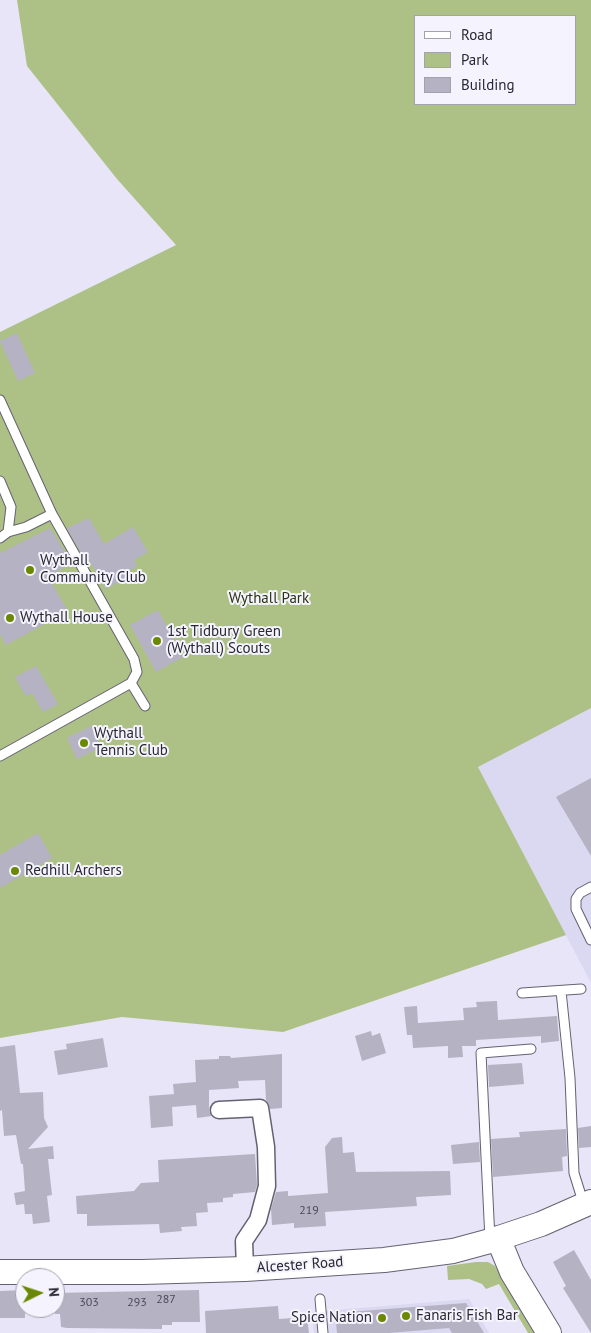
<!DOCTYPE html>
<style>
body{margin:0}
#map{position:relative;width:591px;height:1333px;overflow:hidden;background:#e7e5f7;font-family:"PT Sans",sans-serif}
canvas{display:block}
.legend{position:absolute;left:414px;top:15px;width:162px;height:90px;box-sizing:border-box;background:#f4f3fe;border:1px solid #a2a2ab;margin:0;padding:6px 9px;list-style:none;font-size:15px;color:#28282e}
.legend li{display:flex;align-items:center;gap:10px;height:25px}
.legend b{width:25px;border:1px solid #a2a2ab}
.north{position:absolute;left:15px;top:1268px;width:50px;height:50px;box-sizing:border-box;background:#f4f3fe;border:1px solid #a2a2ab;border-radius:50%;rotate:86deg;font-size:14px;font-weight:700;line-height:20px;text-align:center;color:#28282e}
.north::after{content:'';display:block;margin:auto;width:18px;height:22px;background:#6a8801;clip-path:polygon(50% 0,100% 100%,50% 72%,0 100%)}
</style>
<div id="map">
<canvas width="591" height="1333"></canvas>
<ul class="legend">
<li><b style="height:6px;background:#fff"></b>Road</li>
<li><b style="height:14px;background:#adc186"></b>Park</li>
<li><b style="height:14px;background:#b4b2c3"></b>Building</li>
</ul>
<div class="north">N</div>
</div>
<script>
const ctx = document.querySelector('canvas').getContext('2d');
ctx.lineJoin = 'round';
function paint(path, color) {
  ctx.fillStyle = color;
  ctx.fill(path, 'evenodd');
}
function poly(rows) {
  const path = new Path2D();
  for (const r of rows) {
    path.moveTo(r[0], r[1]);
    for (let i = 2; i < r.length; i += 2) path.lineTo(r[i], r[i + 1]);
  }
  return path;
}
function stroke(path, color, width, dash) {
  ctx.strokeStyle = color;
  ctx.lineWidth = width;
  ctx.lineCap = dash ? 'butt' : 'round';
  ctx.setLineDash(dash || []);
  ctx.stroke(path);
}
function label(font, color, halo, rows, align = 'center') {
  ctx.font = font + ' "PT Sans",sans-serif';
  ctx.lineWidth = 4;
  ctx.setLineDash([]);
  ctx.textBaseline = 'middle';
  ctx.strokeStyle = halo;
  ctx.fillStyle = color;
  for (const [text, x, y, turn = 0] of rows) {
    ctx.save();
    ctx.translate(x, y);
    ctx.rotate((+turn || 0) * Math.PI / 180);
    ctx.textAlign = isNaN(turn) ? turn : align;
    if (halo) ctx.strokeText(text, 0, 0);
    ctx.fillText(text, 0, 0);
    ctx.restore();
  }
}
paint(poly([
 [591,707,591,983,478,767],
 [469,1299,489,1333,314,1333,312,1312]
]), '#dbd8f1');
paint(poly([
 [17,0,591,0,591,708,478,767,566,935,283,1032,122,1017,0,1038,0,332,176,245,117,179,27,66],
 [415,16,575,16,575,104,415,104],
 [476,1262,488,1262,495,1266,536,1333,528,1333,499,1284,486,1289,482,1284,469,1279,448,1280,447,1266]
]), '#adc186');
paint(poly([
 [17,333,35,373,18,381,0,341],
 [89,518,104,544,133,527,148,552,134,560,137,566,124,574,126,578,106,589,86,555,83,557,67,528],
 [50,528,72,563,48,577,68,611,6,645,0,634,0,553],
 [158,610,183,657,156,672,130,625],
 [36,666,58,704,43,712,32,693,26,696,15,677],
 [91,726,101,747,77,759,67,738],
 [591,778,591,856,556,797],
 [38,833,52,858,0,888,0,855],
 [497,1001,498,1020,557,1016,559,1041,541,1043,541,1036,476,1040,476,1046,462,1046,463,1057,448,1058,448,1046,413,1048,412,1035,407,1035,404,1007,417,1006,418,1023,464,1020,463,1008,477,1007,476,1002],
 [371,1031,372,1036,380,1033,386,1053,362,1061,355,1036],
 [103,1038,108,1067,58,1075,54,1051,67,1049,66,1044],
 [15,1045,20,1093,43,1092,44,1118,48,1127,28,1149,53,1146,54,1159,48,1159,52,1195,47,1196,50,1222,33,1224,32,1214,25,1214,24,1204,16,1205,14,1193,25,1191,23,1164,21,1164,16,1135,4,1136,2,1110,0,1111,0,1047],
 [282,1054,282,1108,270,1109,266,1100,265,1080,238,1081,239,1088,209,1090,209,1111,212,1116,197,1118,196,1105,172,1107,173,1126,151,1128,149,1096,174,1094,173,1084,196,1082,195,1060,219,1059,219,1056,230,1056,231,1058],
 [522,1063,524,1084,489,1087,488,1065],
 [591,1126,591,1147,579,1148,578,1128],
 [566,1129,567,1156,562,1157,563,1171,493,1177,491,1139,520,1137,519,1132],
 [342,1137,343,1153,354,1152,356,1172,450,1171,451,1195,416,1197,417,1206,325,1212,326,1226,294,1228,294,1223,272,1225,271,1209,276,1192,288,1191,288,1196,328,1193,325,1147,332,1138],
 [479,1142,480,1162,453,1164,451,1145],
 [255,1154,257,1185,255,1192,233,1194,233,1197,223,1198,223,1202,207,1203,208,1212,196,1213,197,1226,181,1227,182,1231,160,1233,159,1224,87,1226,87,1214,77,1214,76,1196,134,1191,141,1183,159,1182,158,1160],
 [574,1250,591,1280,591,1333,563,1288,566,1286,553,1262],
 [25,1290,25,1318,0,1318,0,1291],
 [199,1290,200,1322,172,1322,172,1325,162,1325,162,1329,67,1328,61,1327,60,1314,55,1314,55,1293],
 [466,1303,484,1333,452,1333,449,1328,389,1333,337,1333,335,1313],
 [278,1306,279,1319,307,1317,309,1333,206,1333,205,1311]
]), '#b4b2c3');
const lane = poly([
 [0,400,52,514,134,659,137,672,131,683,0,756],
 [0,481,11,507,8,532],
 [0,538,8,532,26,527,52,514],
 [131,683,145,706],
 [591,887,580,893,576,899,576,909,591,940],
 [561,991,570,1078,574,1173,584,1205],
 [522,993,581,989],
 [490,1240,481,1053,531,1049],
 [320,1299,323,1333]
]);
const street = poly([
 [219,1110,260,1108,266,1147,267,1186,258,1220,244,1241,245,1269]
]);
const secondary = poly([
 [498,1238,512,1272,549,1333],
 [0,1272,142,1272,245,1269,384,1260,453,1251,490,1241,541,1224,591,1202]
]);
stroke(lane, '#646271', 11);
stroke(street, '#646271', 19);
stroke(secondary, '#646271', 26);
stroke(lane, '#fff', 9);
stroke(street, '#fff', 16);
stroke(secondary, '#fff', 24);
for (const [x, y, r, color] of [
 [30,570,5,"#6a8801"],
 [10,618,5,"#6a8801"],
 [157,641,5,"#6a8801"],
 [84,743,5,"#6a8801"],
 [15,871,5,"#6a8801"],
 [406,1316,5,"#6a8801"],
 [382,1318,5,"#6a8801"]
]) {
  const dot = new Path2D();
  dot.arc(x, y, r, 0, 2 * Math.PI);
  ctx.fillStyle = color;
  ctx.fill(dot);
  stroke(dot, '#f4f3fe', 2);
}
label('12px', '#4b4a53', null, [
 ["219",309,1211],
 ["287",166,1300],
 ["303",89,1303],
 ["293",137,1303]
]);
label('15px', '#28282e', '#f4f3fe', [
 ["Wythall",40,561],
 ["Community Club",40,578],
 ["Wythall House",20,618],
 ["1st Tidbury Green",167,632],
 ["(Wythall) Scouts",167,649],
 ["Wythall",94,734],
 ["Tennis Club",94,751],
 ["Redhill Archers",25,871],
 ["Fanaris Fish Bar",416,1316],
 ["Spice Nation",372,1318,"right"]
], 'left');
label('15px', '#293310', '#f4f3fe', [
 ["Wythall Park",269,599]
]);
label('15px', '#28282e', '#f4f3fe', [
 ["Alcester Road",300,1265,-4]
]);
</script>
